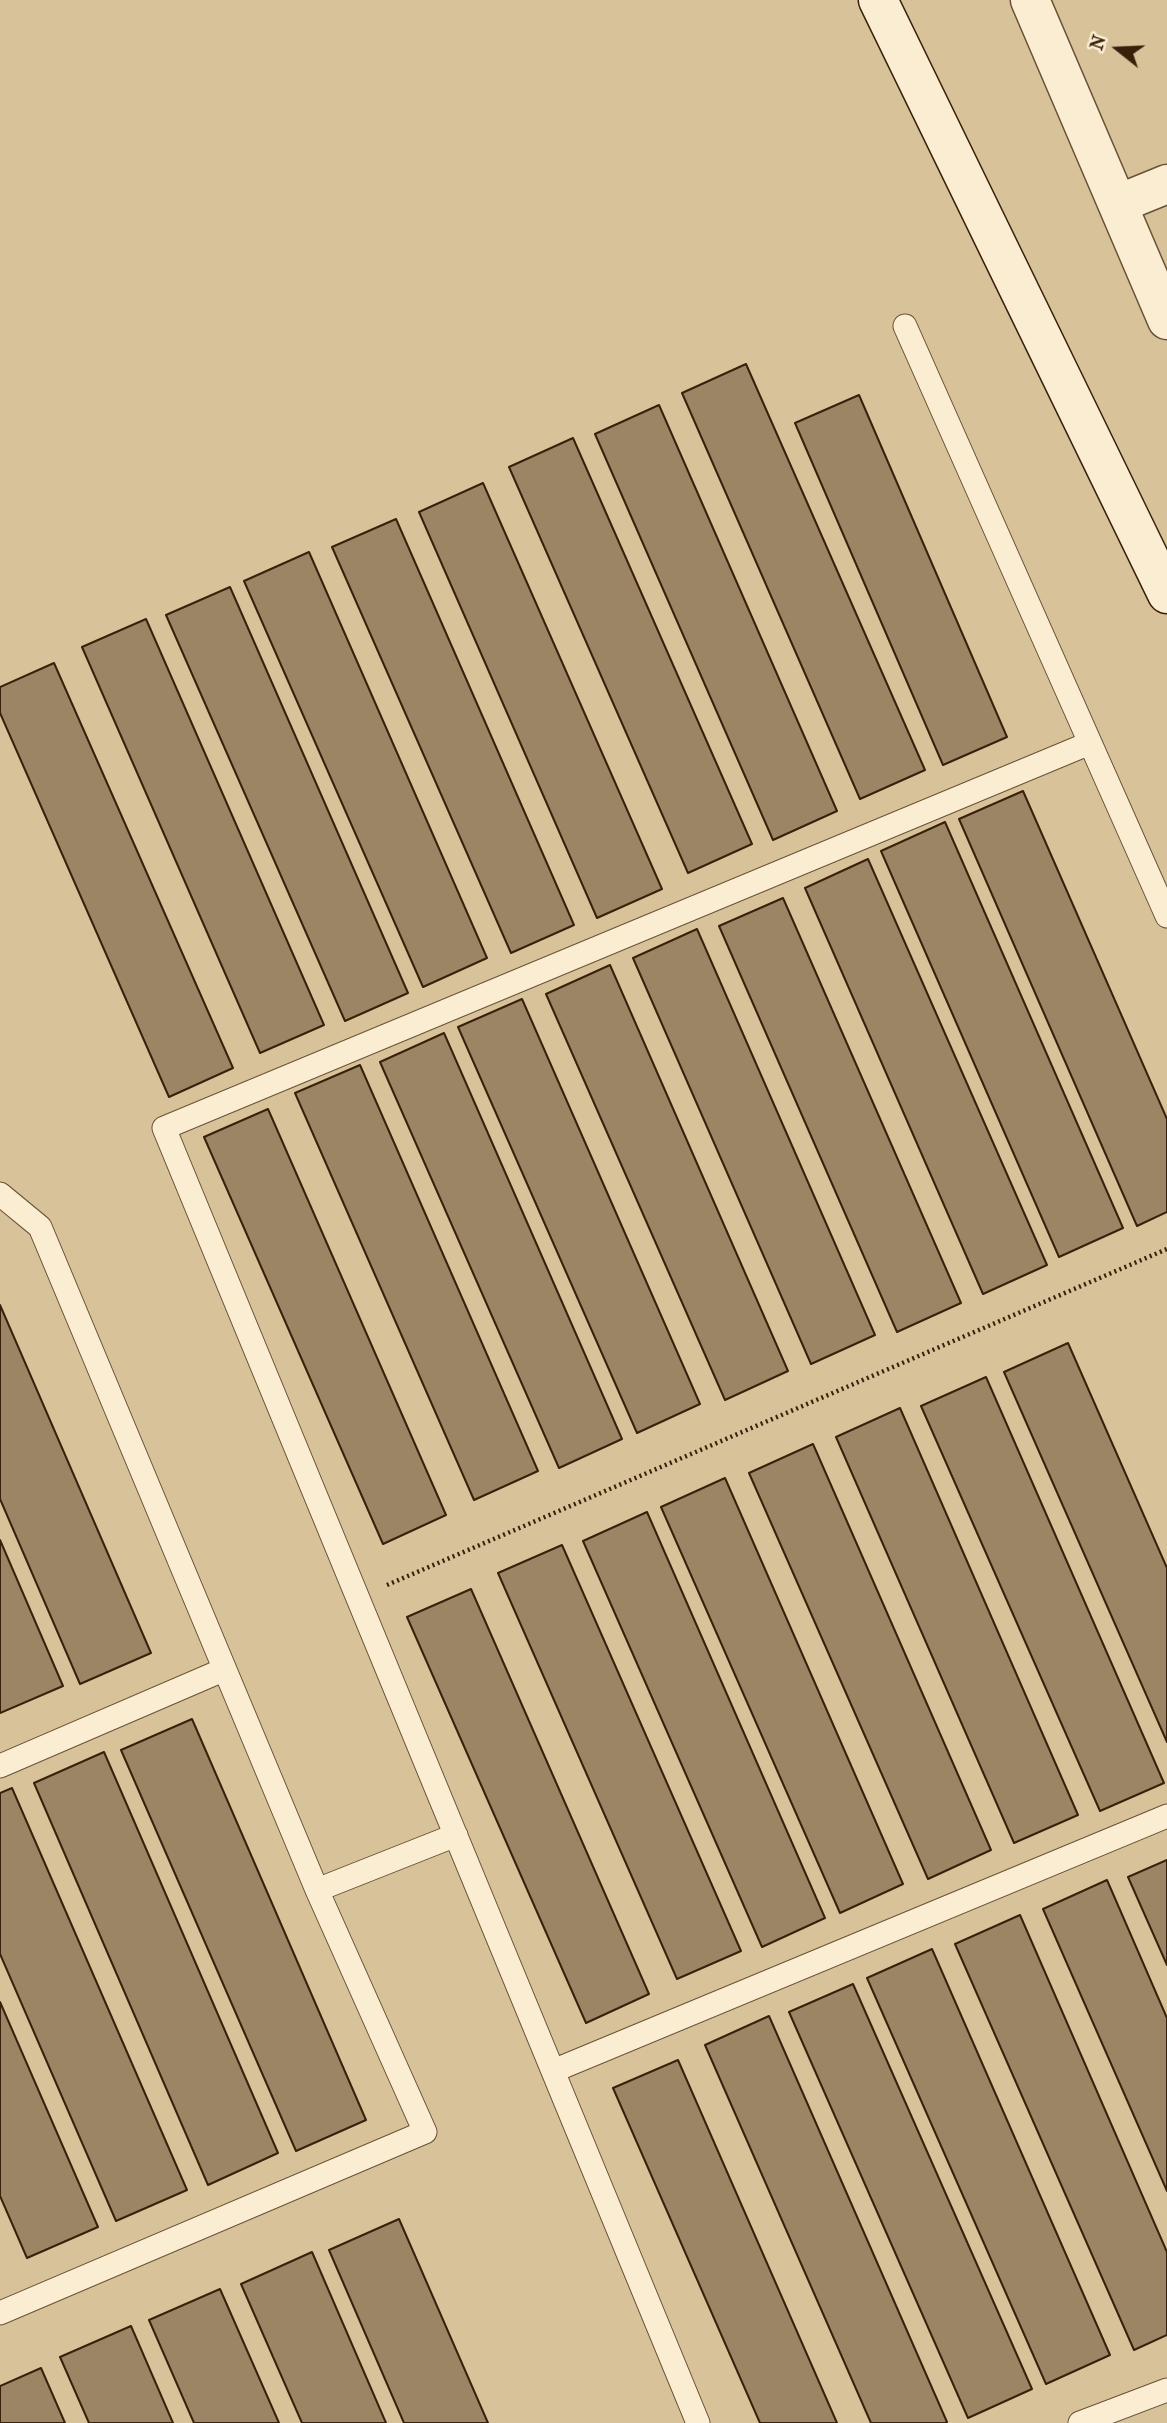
<!DOCTYPE html>
<style>
body{margin:0}
#map{position:relative;width:1167px;height:2423px;overflow:hidden;background:#f9e3b8;font-family:"IM FELL French Canon",serif}
canvas{display:block}
.north{position:absolute;left:1083px;top:14px;width:70px;height:70px;-webkit-text-stroke:5px #fbedd1;paint-order:stroke;rotate:288deg;font-size:19px;font-weight:700;line-height:28px;text-align:center;color:#38200a}
.north::after{content:'';display:block;margin:auto;width:24px;height:32px;background:#38200a;clip-path:polygon(50% 0,100% 100%,50% 72%,0 100%)}
</style>
<div id="map">
<canvas width="1167" height="2423"></canvas>
<div class="north">N</div>
</div>
<script>
const ctx = document.querySelector('canvas').getContext('2d');
ctx.lineJoin = 'round';
function paint(path, color) {
  ctx.fillStyle = color;
  ctx.fill(path, 'evenodd');
}
function poly(rows) {
  const path = new Path2D();
  for (const r of rows) {
    path.moveTo(r[0], r[1]);
    for (let i = 2; i < r.length; i += 2) path.lineTo(r[i], r[i + 1]);
  }
  return path;
}
function stroke(path, color, width, dash) {
  ctx.strokeStyle = color;
  ctx.lineWidth = width;
  ctx.lineCap = dash ? 'butt' : 'round';
  ctx.setLineDash(dash || []);
  ctx.stroke(path);
}
paint(poly([
 [0,0,1167,0,1167,2423,0,2423]
]), '#d8c29a');
const building = poly([
 [746,364,925,770,860,799,682,393,746,364],
 [859,395,1007,737,943,765,795,423,859,395],
 [659,405,837,811,773,840,595,434,659,405],
 [573,438,752,844,688,873,509,467,573,438],
 [483,483,662,889,597,918,419,512,483,483],
 [396,519,574,925,511,953,332,547,396,519],
 [309,552,487,958,423,987,244,581,309,552],
 [230,587,408,993,345,1021,166,615,230,587],
 [146,619,324,1025,260,1053,82,647,146,619],
 [54,663,233,1068,169,1097,0,713,0,687,54,663],
 [1023,791,1167,1119,1167,1212,1137,1226,959,819,1023,791],
 [945,822,1123,1228,1059,1257,881,851,945,822],
 [868,859,1047,1265,983,1294,805,888,868,859],
 [783,898,961,1303,897,1332,719,926,783,898],
 [697,929,875,1335,811,1364,633,958,697,929],
 [610,965,788,1371,725,1400,546,994,610,965],
 [522,999,700,1404,637,1433,458,1027,522,999],
 [444,1033,622,1439,559,1468,380,1062,444,1033],
 [360,1065,538,1471,474,1500,295,1093,360,1065],
 [268,1109,446,1515,383,1544,204,1137,268,1109],
 [0,1305,151,1653,80,1684,0,1499,0,1305],
 [1068,1343,1167,1568,1167,1742,1004,1372,1068,1343],
 [986,1377,1164,1783,1100,1811,921,1406,986,1377],
 [900,1408,1078,1815,1014,1843,836,1437,900,1408],
 [813,1444,991,1850,928,1879,749,1473,813,1444],
 [725,1478,903,1884,840,1913,661,1507,725,1478],
 [647,1512,825,1918,762,1947,583,1541,647,1512],
 [0,1540,63,1686,0,1713,0,1540],
 [562,1545,741,1951,677,1979,498,1573,562,1545],
 [471,1589,649,1994,586,2023,407,1617,471,1589],
 [192,1719,366,2120,296,2151,121,1750,192,1719],
 [104,1752,278,2153,208,2185,34,1783,104,1752],
 [12,1788,187,2190,116,2221,0,1954,0,1793,12,1788],
 [1167,1860,1167,1965,1128,1877,1167,1860],
 [1107,1880,1167,2018,1167,2191,1043,1909,1107,1880],
 [1020,1915,1167,2252,1167,2335,1134,2350,955,1944,1020,1915],
 [932,1949,1110,2355,1046,2384,867,1978,932,1949],
 [853,1984,1032,2389,968,2418,789,2012,853,1984],
 [0,2002,98,2227,27,2258,0,2196,0,2002],
 [769,2016,947,2422,945,2423,871,2423,705,2045,769,2016],
 [678,2060,837,2423,760,2423,613,2088,678,2060],
 [399,2219,488,2423,404,2423,329,2250,399,2219],
 [312,2252,386,2423,302,2423,241,2284,312,2252],
 [220,2289,279,2423,194,2423,149,2320,220,2289],
 [131,2326,173,2423,89,2423,60,2357,131,2326],
 [41,2368,65,2423,0,2423,0,2386,41,2368]
]);
paint(building, '#9c8564');
stroke(building, '#38200a', 2);
const lane = poly([
 [905,326,1167,916],
 [0,1194,40,1227,317,1890,425,2132,0,2313],
 [0,1766,223,1670],
 [317,1890,456,1835],
 [553,2071,1167,1816],
 [698,2423,164,1128,1090,743],
 [1080,2423,1167,2390]
]);
const street = poly([
 [1030,0,1167,320],
 [1118,204,1167,184]
]);
const secondary = poly([
 [878,0,1167,594]
]);
stroke(lane, '#685136', 25);
stroke(street, '#685136', 41);
stroke(secondary, '#38200a', 41);
stroke(poly([
 [387,1585,1167,1249]
]), '#38200a', 4.5, [2, 3.5]);
stroke(lane, '#fbedd1', 23);
stroke(street, '#fbedd1', 38);
stroke(secondary, '#fbedd1', 38);
</script>
